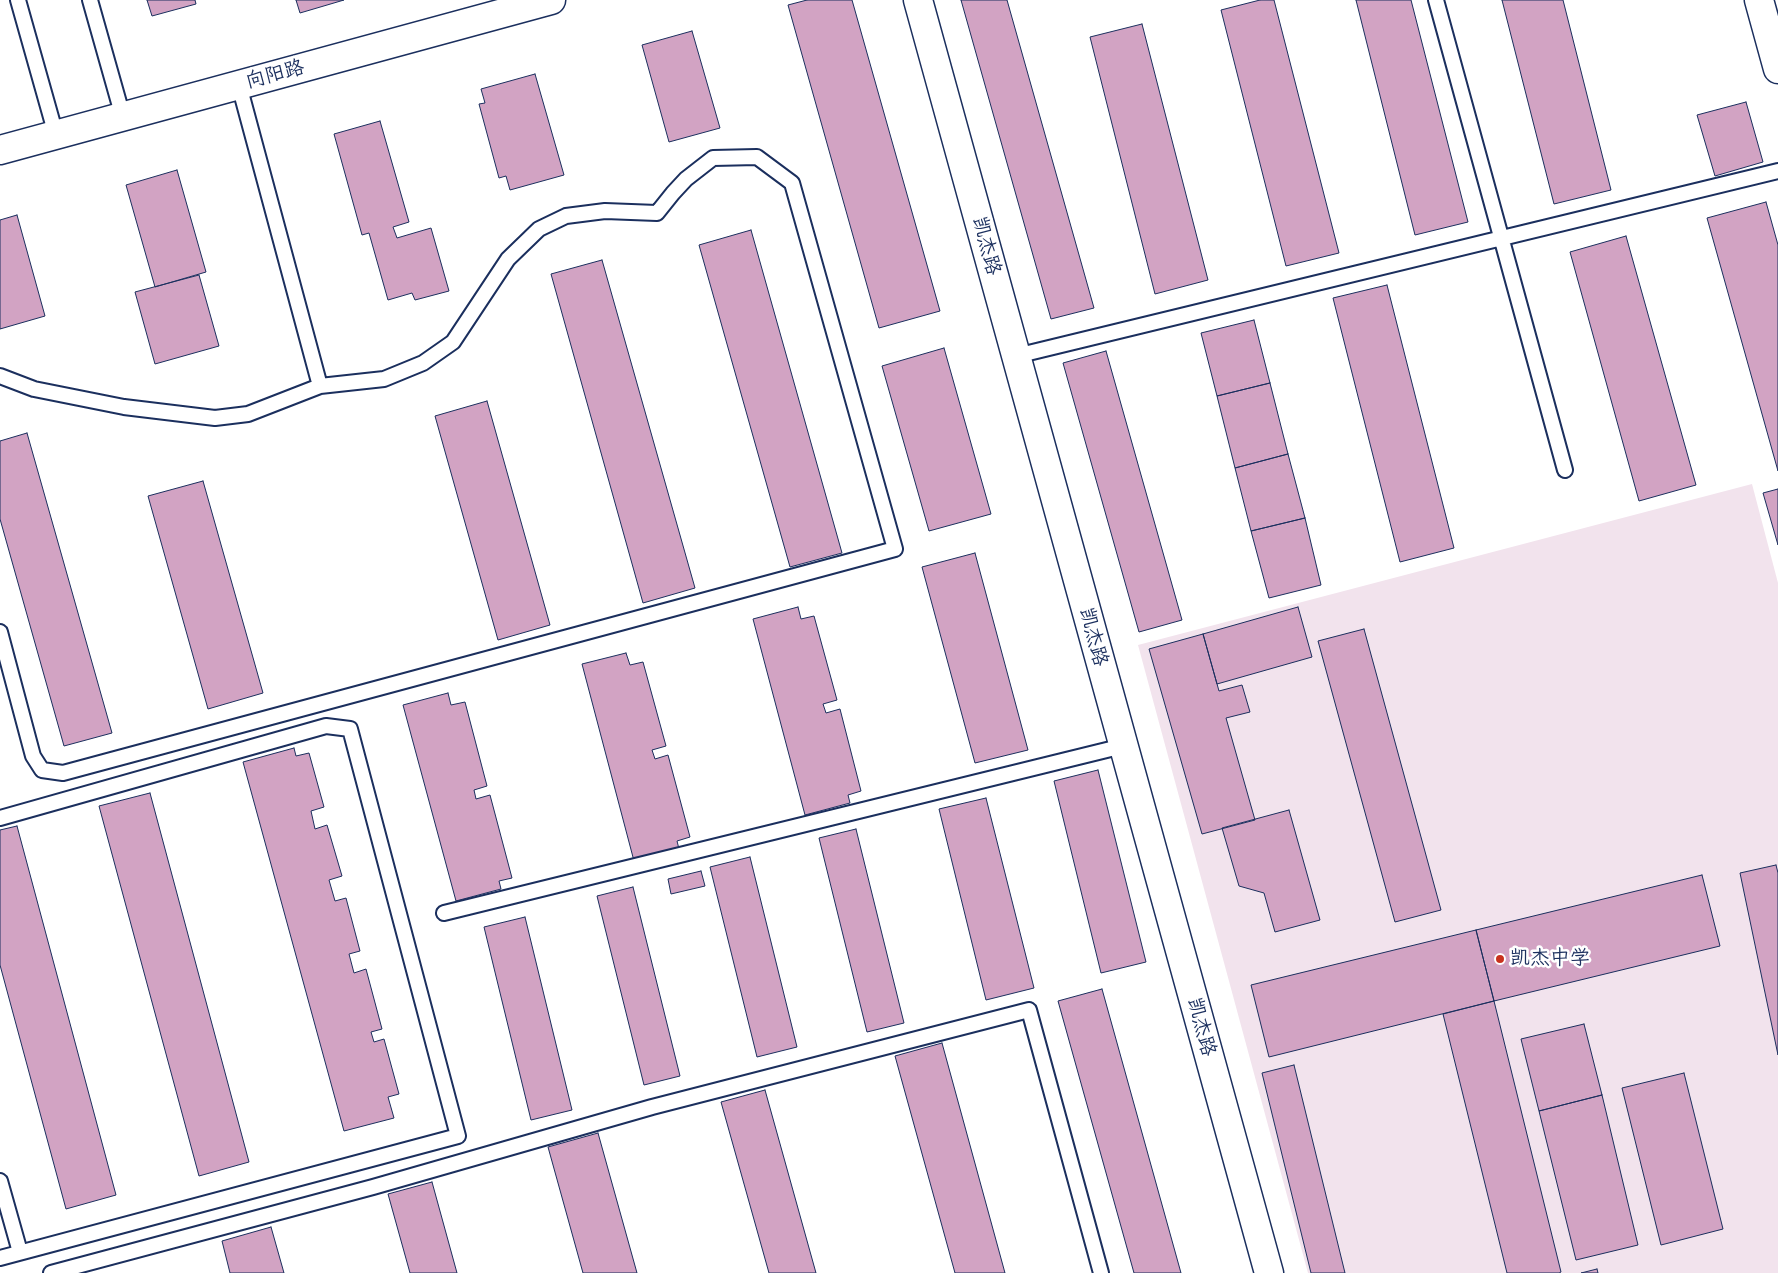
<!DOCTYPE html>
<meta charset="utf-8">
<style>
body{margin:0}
canvas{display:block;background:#fff}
</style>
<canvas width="1778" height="1273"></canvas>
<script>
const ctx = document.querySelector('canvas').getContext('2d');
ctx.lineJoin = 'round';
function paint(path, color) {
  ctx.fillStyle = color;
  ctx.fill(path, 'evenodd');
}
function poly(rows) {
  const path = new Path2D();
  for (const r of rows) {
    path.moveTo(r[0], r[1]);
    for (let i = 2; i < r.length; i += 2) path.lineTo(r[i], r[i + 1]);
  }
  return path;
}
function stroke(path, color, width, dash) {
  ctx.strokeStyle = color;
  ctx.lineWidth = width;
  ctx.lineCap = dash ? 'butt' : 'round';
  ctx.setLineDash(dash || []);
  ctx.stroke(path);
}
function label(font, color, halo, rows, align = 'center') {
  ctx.font = font + ' Caveat,"LXGW WenKai TC",sans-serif';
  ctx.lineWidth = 5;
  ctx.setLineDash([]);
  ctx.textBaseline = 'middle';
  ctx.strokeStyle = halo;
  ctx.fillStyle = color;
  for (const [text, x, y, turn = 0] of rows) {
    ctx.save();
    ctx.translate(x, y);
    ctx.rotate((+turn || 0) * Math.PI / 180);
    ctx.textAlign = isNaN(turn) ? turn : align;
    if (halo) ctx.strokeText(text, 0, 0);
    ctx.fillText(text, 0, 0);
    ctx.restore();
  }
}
paint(poly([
 [1752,484,1778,583,1778,1273,1308,1273,1138,645]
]), '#f2e3ed');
const building = poly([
 [147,0,195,0,196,4,152,16,147,0],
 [296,0,344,0,300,13,296,0],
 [807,0,852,0,940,311,879,328,788,5,807,0],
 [961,0,1007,0,1094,308,1051,319,961,0],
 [1260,0,1274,0,1339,253,1286,266,1221,10,1260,0],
 [1356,0,1411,0,1468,222,1415,235,1356,0],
 [1502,0,1563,0,1611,190,1554,204,1502,0],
 [1142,24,1208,280,1155,294,1090,37,1142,24],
 [692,31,720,128,669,142,642,45,692,31],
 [535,74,564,175,510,190,506,176,499,178,479,104,485,103,481,89,535,74],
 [1746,102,1763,162,1715,176,1697,115,1746,102],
 [380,121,409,222,393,227,397,238,431,228,449,291,415,300,412,293,388,300,369,233,362,235,334,134,380,121],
 [177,170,206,272,155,287,126,185,177,170],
 [1766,202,1778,245,1778,471,1707,218,1766,202],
 [17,215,45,316,0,329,0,220,17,215],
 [751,230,842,553,790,567,699,245,751,230],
 [1626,236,1696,485,1639,501,1570,252,1626,236],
 [602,260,695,588,643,603,551,274,602,260],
 [199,275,219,346,155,364,135,292,199,275],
 [1387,285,1454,548,1400,562,1333,298,1387,285],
 [1254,320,1270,383,1217,396,1201,333,1254,320],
 [944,348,991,514,929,531,882,366,944,348],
 [1106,351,1182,620,1139,632,1063,363,1106,351],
 [1270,383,1288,454,1235,468,1217,396,1270,383],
 [487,401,550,625,498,640,435,416,487,401],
 [27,433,112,733,64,746,0,519,0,441,27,433],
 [1288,454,1305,518,1251,531,1235,468,1288,454],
 [203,481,263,693,208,709,148,496,203,481],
 [1778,489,1778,545,1763,493,1778,489],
 [1305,518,1321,585,1269,598,1251,531,1305,518],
 [975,553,1028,750,975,763,922,567,975,553],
 [798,607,801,619,814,616,837,700,823,704,826,713,840,709,861,791,848,795,850,803,805,815,753,619,798,607],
 [1298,607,1312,657,1217,684,1203,634,1298,607],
 [1364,629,1441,910,1395,922,1318,641,1364,629],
 [1203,634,1219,691,1242,685,1250,712,1226,718,1255,820,1202,834,1149,649,1203,634],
 [626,653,630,665,643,662,666,746,652,750,655,759,668,755,690,837,677,841,679,849,634,861,582,664,626,653],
 [448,693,451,705,465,702,487,786,474,790,476,799,490,795,512,878,499,881,501,889,456,901,403,705,448,693],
 [294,748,296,756,309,753,324,807,311,811,315,829,327,825,342,876,329,880,335,901,346,898,360,951,349,954,354,973,366,969,382,1029,371,1032,374,1042,384,1039,399,1094,388,1097,394,1118,344,1131,243,762,294,748],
 [1098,770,1146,962,1101,973,1054,781,1098,770],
 [150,793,249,1162,199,1176,99,806,150,793],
 [986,798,1034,988,986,1000,939,809,986,798],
 [1289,810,1320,920,1275,932,1264,893,1239,886,1222,828,1289,810],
 [17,826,116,1195,66,1209,0,965,0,830,17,826],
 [856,829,904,1023,867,1032,819,838,856,829],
 [750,857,797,1047,757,1057,710,867,750,857],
 [1776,865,1778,873,1778,1055,1740,873,1776,865],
 [701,871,705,886,671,894,668,879,701,871],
 [1702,875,1720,946,1494,1001,1476,930,1702,875],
 [633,887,680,1076,644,1085,597,896,633,887],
 [525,917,572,1110,531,1120,484,927,525,917],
 [1476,930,1494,1001,1269,1057,1251,985,1476,930],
 [1102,989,1181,1273,1134,1273,1058,1001,1102,989],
 [1494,1001,1561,1272,1559,1273,1507,1273,1443,1014,1494,1001],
 [1584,1024,1602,1095,1539,1111,1521,1039,1584,1024],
 [942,1043,1005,1273,955,1273,895,1056,942,1043],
 [1294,1065,1345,1273,1311,1273,1262,1073,1294,1065],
 [1684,1073,1723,1229,1661,1245,1622,1088,1684,1073],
 [765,1090,816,1273,769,1273,721,1102,765,1090],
 [1602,1095,1638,1245,1576,1260,1539,1111,1602,1095],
 [598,1133,637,1273,583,1273,548,1147,598,1133],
 [432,1182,457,1273,410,1273,388,1194,432,1182],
 [271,1227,284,1273,230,1273,222,1241,271,1227],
 [1597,1269,1598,1273,1581,1273,1597,1269]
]);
paint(building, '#d2a3c3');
stroke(building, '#1b2f5e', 1);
const service = poly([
 [18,0,56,135],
 [90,0,123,117],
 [1436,0,1565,470],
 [239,85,320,386],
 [1016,356,1778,171],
 [0,376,34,389,124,407,215,418,248,414,320,386,384,379,423,363,453,342,508,259,539,229,566,216,605,211,657,213,673,193,686,179,713,158,757,157,792,183,895,549,63,773,42,770,33,756,0,632],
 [0,818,326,726,350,729,458,1136,0,1258],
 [444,913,1123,746],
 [0,1181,20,1252],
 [51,1273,373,1187,652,1107,1029,1010,1101,1273]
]);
const tertiary = poly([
 [918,0,1269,1273],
 [1759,0,1778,69],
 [0,150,551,0]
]);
stroke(service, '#1b2f5e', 18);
stroke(tertiary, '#1b2f5e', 31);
stroke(service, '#fff', 14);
stroke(tertiary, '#fff', 28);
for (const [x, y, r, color] of [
 [1500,959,5,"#c8321e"]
]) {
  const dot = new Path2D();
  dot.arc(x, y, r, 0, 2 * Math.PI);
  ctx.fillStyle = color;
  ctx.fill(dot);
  stroke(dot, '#fff', 2);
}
label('20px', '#1b2f5e', '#fff', [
 ["向阳路",275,75,-15],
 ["凯杰路",986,246,75],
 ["凯杰路",1093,637,75],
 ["凯杰路",1201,1027,75]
]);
label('20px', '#1b2f5e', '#fff', [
 ["凯杰中学",1510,959]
], 'left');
</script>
